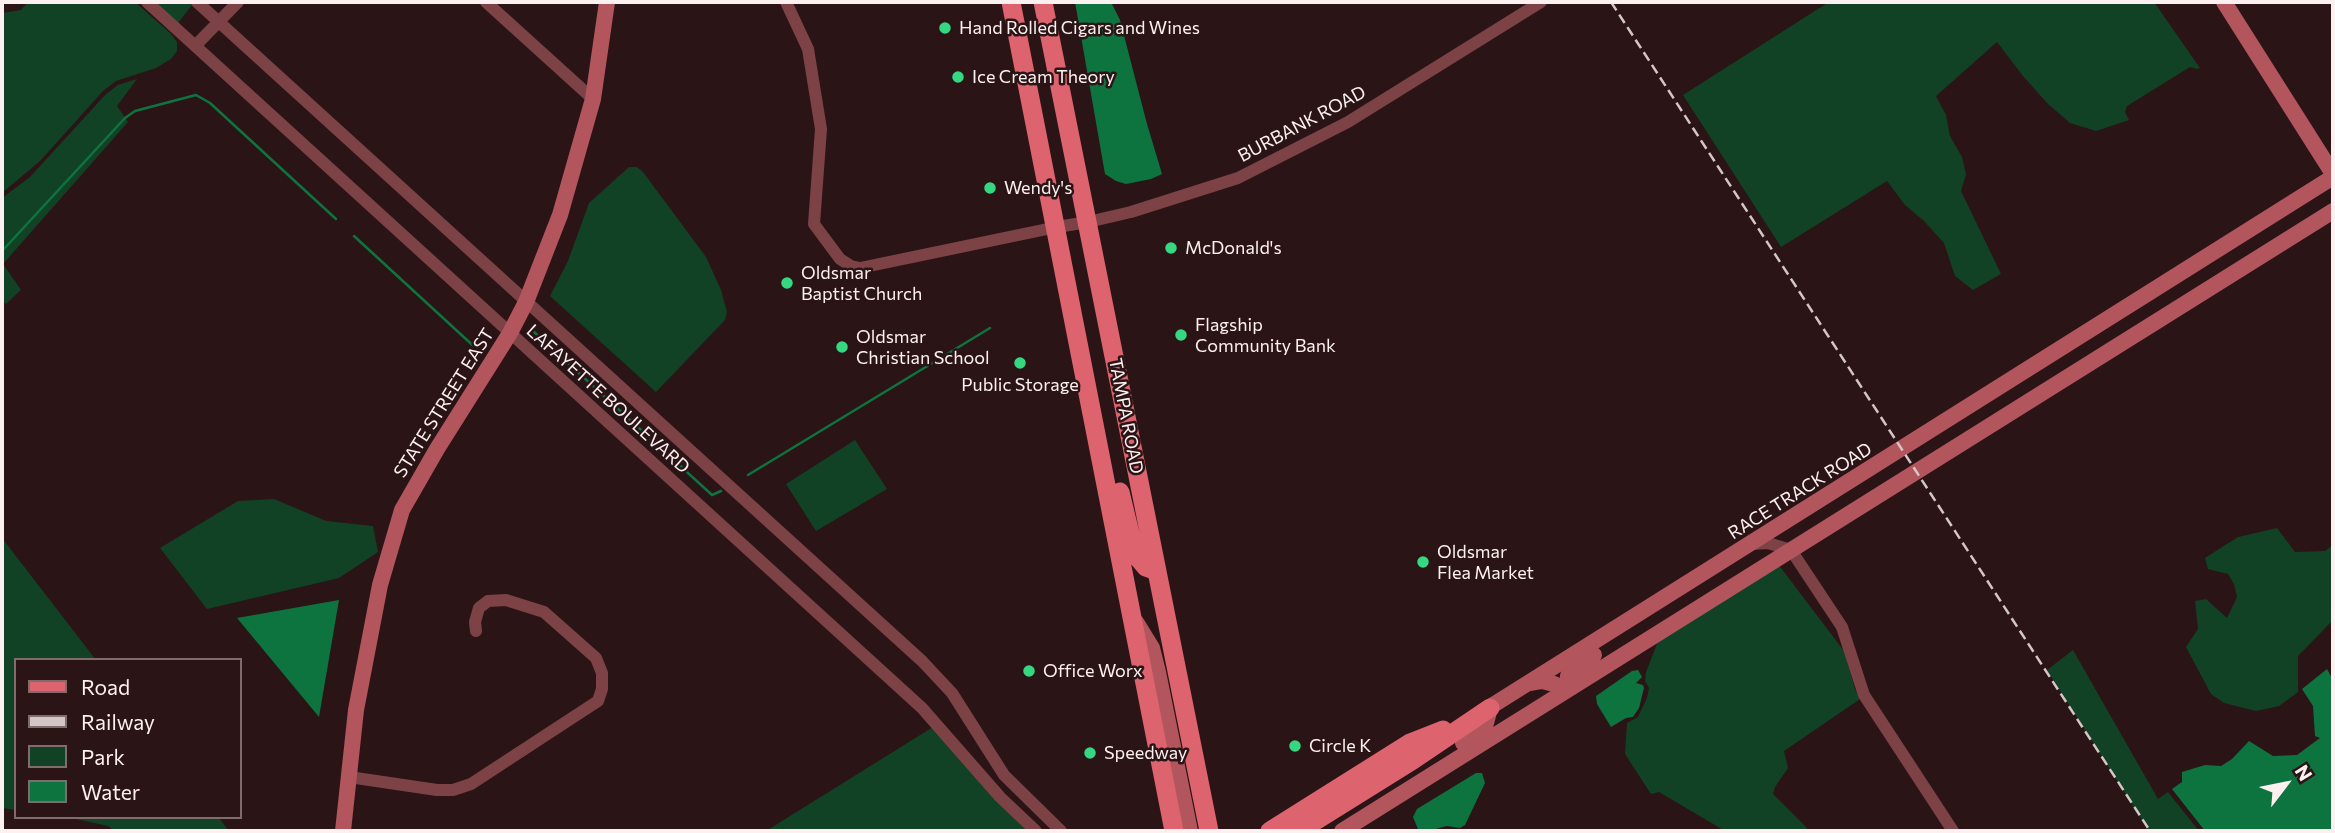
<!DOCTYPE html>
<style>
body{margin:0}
#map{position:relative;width:2335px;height:833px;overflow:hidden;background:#2b1416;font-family:Commissioner,sans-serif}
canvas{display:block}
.frame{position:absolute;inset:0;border:4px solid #fdf0f0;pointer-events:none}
.legend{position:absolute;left:14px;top:658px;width:228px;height:161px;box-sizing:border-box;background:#2b1416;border:2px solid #7f6c6d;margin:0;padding:9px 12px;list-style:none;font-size:21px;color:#fdf0f0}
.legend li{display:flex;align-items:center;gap:14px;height:35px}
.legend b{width:35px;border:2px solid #7f6c6d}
.north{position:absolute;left:2251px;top:749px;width:70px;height:70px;-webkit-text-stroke:5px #2b1416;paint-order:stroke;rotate:58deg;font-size:19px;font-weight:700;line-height:28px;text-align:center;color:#fdf0f0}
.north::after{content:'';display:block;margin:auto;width:24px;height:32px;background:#fdf0f0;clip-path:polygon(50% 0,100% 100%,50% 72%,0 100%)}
</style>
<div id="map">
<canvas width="2335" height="833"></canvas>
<div class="frame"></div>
<ul class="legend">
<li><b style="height:9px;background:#dd636f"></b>Road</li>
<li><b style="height:9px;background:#d4c5c6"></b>Railway</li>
<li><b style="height:19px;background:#114226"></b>Park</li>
<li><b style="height:19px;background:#0d7440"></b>Water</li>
</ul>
<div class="north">N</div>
</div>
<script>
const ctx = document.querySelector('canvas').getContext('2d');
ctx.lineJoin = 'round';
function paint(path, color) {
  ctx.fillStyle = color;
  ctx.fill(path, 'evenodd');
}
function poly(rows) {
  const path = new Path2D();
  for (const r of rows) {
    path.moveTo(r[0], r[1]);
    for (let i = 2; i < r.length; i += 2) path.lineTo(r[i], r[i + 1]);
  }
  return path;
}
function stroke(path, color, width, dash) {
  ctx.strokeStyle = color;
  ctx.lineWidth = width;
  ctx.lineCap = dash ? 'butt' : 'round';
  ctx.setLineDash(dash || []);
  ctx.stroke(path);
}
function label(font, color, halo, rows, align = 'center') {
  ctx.font = font + ' Commissioner,sans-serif';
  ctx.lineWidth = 5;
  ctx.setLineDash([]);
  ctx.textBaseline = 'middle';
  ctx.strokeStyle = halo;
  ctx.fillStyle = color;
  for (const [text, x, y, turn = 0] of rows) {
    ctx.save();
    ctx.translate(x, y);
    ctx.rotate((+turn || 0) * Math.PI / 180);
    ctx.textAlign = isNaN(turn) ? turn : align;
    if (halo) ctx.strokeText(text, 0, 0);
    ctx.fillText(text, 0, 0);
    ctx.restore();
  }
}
paint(poly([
 [28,2,135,2,170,33,177,42,177,51,171,59,156,68,116,81,103,91,40,161,2,193,2,13,21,10],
 [155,2,188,2,192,5,178,23],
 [1829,2,2154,2,2200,68,2197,69,2190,67,2127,106,2125,112,2129,120,2096,131,2070,123,2047,103,2023,76,1997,42,1936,96,1946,115,1950,136,1962,157,1966,174,1961,191,2001,274,1973,290,1955,276,1944,243,1924,221,1905,205,1887,181,1781,247,1683,95],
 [137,79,117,106,128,122,3,264,21,290,6,304,2,301,2,198,30,177,106,94,118,85],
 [629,167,637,167,643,172,706,257,721,290,727,312,725,320,656,392,550,296,568,261,589,203],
 [855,440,887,489,816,531,786,484],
 [274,499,326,521,373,526,378,552,339,578,207,609,160,548,238,501],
 [2277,528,2295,552,2325,551,2333,545,2333,620,2298,656,2298,692,2279,706,2256,711,2224,703,2211,694,2186,647,2198,629,2195,601,2206,599,2227,618,2237,597,2234,584,2228,574,2208,569,2205,558,2238,537],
 [2,538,96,660,16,660,16,810,2,808],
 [1778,564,1844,651,1855,689,1860,699,1784,751,1788,768,1775,787,1773,794,1807,828,1803,831,1725,831,1659,792,1651,794,1625,754,1627,723,1638,717,1647,698,1649,688,1645,681,1646,672,1659,639],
 [2073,650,2158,799,2168,792,2199,831,2149,831,2047,670],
 [933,727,996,801,1028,831,766,831],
 [67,817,218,817,229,831,114,831,108,826]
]), '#114226');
paint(poly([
 [1075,2,1111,2,1120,20,1147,124,1162,174,1151,179,1126,184,1116,181,1105,174],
 [339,600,319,717,237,618],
 [2327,669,2333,680,2333,831,2205,831,2172,789,2182,782,2182,772,2205,765,2221,766,2232,759,2249,741,2273,756,2297,755,2320,738,2315,736,2313,706,2302,689],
 [1638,670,1642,677,1636,683,1643,685,1644,688,1639,708,1633,717,1626,718,1611,727,1597,704,1596,696,1632,671],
 [1476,773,1482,773,1485,783,1465,825,1460,828,1447,826,1428,831,1418,829,1413,817,1417,809]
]), '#0d7440');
stroke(poly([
 [354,236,480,352],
 [3,250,125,118,135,111,196,95,210,103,336,219],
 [533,331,712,495,721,491],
 [748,475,990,328]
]), '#0d7440', 2.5);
stroke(poly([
 [147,2,922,708,1000,797,1036,831],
 [197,2,922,661,952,693,1004,775,1061,831],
 [486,2,593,99],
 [786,2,808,49,821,129,814,224,840,259,851,266,860,268,1057,227,1088,222,1131,212,1238,178,1348,122,1541,2],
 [195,46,238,2],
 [1752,544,1768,543,1791,550,1842,627,1864,695,1953,831],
 [349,777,437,790,453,790,471,784,598,701,602,689,602,673,596,658,544,612,506,600,488,601,479,608,475,622,476,631]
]), '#7c4246', 12);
stroke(poly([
 [2224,2,2333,174],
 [1136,622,1152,648,1158,672,1190,831],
 [1531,683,1542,681,1554,684,1566,691,1568,676,1572,671,1594,655],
 [1482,712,2333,177],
 [1463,743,1485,727,1490,708],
 [343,831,356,710,380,585,402,510,437,449,510,333,526,302,560,215,593,99,607,2],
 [1342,831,2333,211]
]), '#b3555d', 16);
stroke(poly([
 [1011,2,1174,831],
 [1043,2,1209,831],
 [1120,492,1135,554,1146,567,1157,571],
 [1270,831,1410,743,1443,730],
 [1299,831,1413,760,1490,708]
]), '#dd636f', 19);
stroke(poly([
 [1611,2,2150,831]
]), '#d4c5c6', 2.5, [10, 5]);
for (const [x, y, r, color] of [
 [945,28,7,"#35d881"],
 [958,77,7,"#35d881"],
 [990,188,7,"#35d881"],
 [1171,248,7,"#35d881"],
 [787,283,7,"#35d881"],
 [1181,335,7,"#35d881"],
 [842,347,7,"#35d881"],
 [1020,363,7,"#35d881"],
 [1423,562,7,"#35d881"],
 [1029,671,7,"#35d881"],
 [1295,746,7,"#35d881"],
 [1090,753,7,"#35d881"]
]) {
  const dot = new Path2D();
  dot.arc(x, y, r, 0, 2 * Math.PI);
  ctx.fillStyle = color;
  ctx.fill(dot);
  stroke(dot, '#2b1416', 2.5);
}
label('18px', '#fdf0f0', '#2b1416', [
 ["Hand Rolled Cigars and Wines",959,28],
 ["Ice Cream Theory",972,77],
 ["Wendy's",1004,188],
 ["McDonald's",1185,248],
 ["Oldsmar",801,273],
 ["Baptist Church",801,294],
 ["Flagship",1195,325],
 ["Community Bank",1195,346],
 ["Oldsmar",856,337],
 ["Christian School",856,358],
 ["Public Storage",1020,385,"center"],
 ["Oldsmar",1437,552],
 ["Flea Market",1437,573],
 ["Office Worx",1043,671],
 ["Circle K",1309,746],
 ["Speedway",1104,753]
], 'left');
label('18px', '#fdf0f0', '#2b1416', [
 ["BURBANK ROAD",1302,124,-28],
 ["LAFAYETTE BOULEVARD",608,399,42],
 ["STATE STREET EAST",444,403,-58],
 ["TAMPA ROAD",1126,416,79],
 ["RACE TRACK ROAD",1800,491,-32]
]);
</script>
